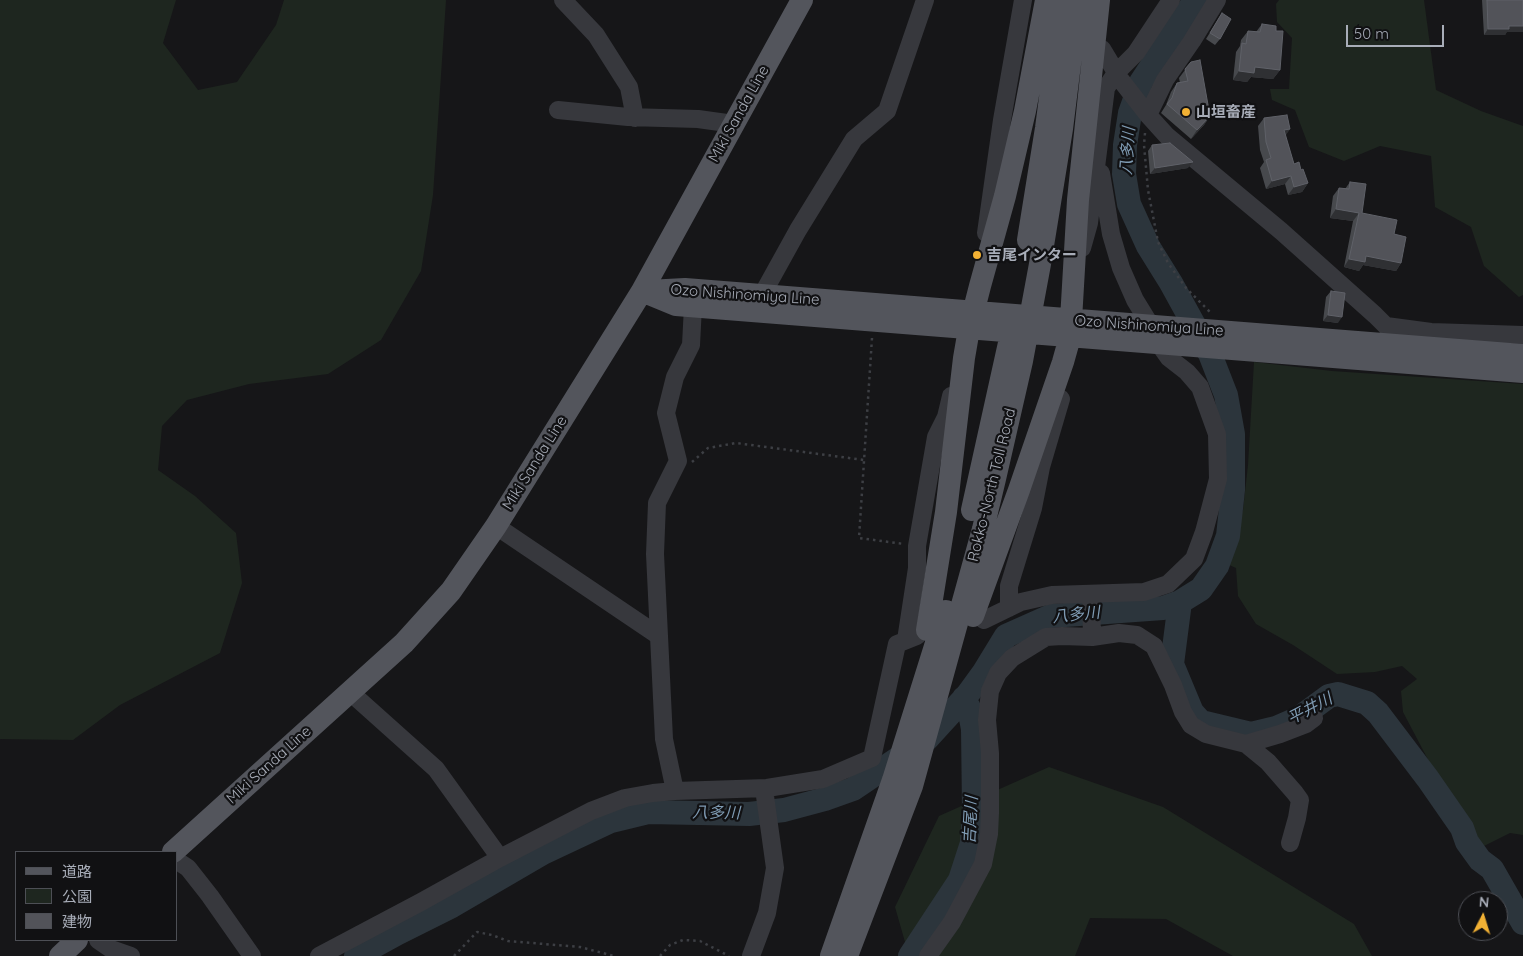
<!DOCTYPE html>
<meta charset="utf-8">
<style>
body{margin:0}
#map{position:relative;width:1523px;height:956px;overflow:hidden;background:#161618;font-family:Quicksand,"Noto Sans JP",sans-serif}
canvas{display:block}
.legend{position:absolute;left:15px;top:851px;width:162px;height:90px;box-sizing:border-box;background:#111113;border:1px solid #4d4f55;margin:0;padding:6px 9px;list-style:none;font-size:15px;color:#a8adb8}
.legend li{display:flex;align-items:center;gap:10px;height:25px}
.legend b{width:25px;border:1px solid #4d4f55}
.north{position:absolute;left:1458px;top:891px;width:50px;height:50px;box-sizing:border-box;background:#111113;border:1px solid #4d4f55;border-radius:50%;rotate:5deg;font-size:14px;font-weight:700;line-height:20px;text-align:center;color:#a8adb8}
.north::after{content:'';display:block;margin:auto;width:18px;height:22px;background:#f2b134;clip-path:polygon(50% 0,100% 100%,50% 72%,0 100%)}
.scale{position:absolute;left:1346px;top:25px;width:98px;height:22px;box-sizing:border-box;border:2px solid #a8adb8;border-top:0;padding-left:6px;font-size:15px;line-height:18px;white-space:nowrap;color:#a8adb8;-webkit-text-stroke:4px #111113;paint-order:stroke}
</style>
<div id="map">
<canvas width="1523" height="956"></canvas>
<ul class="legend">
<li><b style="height:6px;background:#53555c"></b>道路</li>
<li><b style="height:14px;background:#1e261f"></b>公園</li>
<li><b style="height:14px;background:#525359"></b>建物</li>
</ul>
<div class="north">N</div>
<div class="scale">50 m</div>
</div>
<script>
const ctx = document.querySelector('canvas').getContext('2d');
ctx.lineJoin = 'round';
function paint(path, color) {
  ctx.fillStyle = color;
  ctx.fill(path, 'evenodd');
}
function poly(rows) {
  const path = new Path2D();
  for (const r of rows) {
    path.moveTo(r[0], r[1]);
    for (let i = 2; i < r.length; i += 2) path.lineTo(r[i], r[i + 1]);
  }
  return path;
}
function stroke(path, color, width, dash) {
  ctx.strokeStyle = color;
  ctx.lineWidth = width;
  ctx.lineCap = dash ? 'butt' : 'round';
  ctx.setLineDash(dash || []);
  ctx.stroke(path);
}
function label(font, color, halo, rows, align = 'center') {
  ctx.font = font + ' Quicksand,"Noto Sans JP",sans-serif';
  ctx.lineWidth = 4.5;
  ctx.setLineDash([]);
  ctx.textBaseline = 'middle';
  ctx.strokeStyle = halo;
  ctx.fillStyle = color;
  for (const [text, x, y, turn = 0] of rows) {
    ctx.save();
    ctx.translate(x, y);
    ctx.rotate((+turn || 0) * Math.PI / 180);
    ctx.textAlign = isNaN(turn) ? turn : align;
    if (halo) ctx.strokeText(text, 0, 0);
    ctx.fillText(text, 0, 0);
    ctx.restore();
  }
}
paint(poly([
 [0,0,176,0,163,43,198,90,237,82,276,25,284,0,446,0,433,195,421,271,381,340,328,374,249,384,187,400,162,426,158,470,195,496,236,533,242,583,220,653,120,705,73,740,0,739],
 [1279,0,1424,0,1436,90,1481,111,1523,126,1523,295,1519,297,1484,266,1471,227,1435,207,1431,156,1380,146,1344,161,1309,147,1295,110,1272,100,1270,89,1289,89,1292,38,1277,22,1276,4],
 [1254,362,1332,371,1523,384,1523,835,1510,833,1480,848,1433,769,1403,712,1401,691,1417,679,1402,666,1375,672,1337,674,1293,645,1256,624,1238,596,1236,568,1218,560,1243,510,1248,465],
 [1049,767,1163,807,1354,924,1372,956,1233,956,1166,919,1090,918,1075,956,909,956,895,907,939,816]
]), '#1e261f');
stroke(poly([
 [1180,602,1172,664,1192,712,1201,722,1251,734,1276,728,1299,718,1329,696,1338,694,1367,703,1378,713,1428,779,1462,828,1467,842,1480,860,1492,869,1523,923],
 [356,956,398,933,452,906,543,853,611,821,648,812,749,814,784,810,825,799,853,789,927,739,968,694,984,672,1006,636,1051,616,1163,608,1180,602,1201,589,1217,566,1228,536,1233,490,1233,434,1226,395,1210,354,1171,283,1148,246,1129,204,1124,174,1125,145,1130,113,1141,82,1195,0],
 [910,956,960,880,972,843,974,810,973,729,969,708,964,698]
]), '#2c353c', 24);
stroke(poly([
 [1145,133,1144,145,1148,190,1158,242,1168,263,1186,288,1211,313],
 [872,338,859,538,904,544],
 [692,462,708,448,736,443,864,460],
 [454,956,477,932,492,935,508,941,580,947,614,956],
 [660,956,670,945,683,940,700,941,729,956]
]), '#3d3f44', 2.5, [2.5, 4]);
stroke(poly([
 [563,0,596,35,629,87,635,118],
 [1102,49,1120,79,1148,115,1167,136,1281,231,1375,315,1386,326,1401,345],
 [558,110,628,117,698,119,734,124],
 [1148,115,1165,80,1192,41,1217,0],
 [1101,173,1111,234,1121,268,1135,300,1151,326],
 [986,233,1002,120,1023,0],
 [1082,248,1089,223,1106,88,1116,73,1136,53,1171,0],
 [762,295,798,230,854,139,887,111,925,0],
 [1386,326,1431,332,1523,335],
 [496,526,659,636],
 [1091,595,1092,637],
 [1009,608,1009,586,1033,508,1041,467,1061,399],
 [984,620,1021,602,1052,595,1144,592,1168,584,1194,559,1204,532,1218,479,1217,434,1200,387,1187,372,1169,358,1159,344],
 [906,640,917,568,917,546,936,437,946,417,951,396],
 [350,692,436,769,500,858],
 [1246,744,1280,734,1306,724,1314,718],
 [675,791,664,739,655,554,657,503,678,461,666,413,675,377,691,345,693,306],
 [176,860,188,868,210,896,252,956],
 [98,940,111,949,131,956],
 [319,956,421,902,500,858,591,811,625,798,653,793,675,791,767,788,823,779,872,758,897,644,917,636],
 [751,956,767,913,775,868,765,796,767,788],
 [928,956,952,922,983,864,989,834,990,813,990,753,987,720,990,691,998,673,1012,658,1046,637,1062,636,1092,637,1119,633,1137,635,1154,646,1173,685,1183,712,1191,725,1206,734,1246,744,1268,762,1295,793,1300,800,1297,818,1290,843]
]), '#37383d', 18);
stroke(poly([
 [1028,240,1046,128,1063,0],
 [642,291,676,305,1523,372],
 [648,291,685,289,1523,355],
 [972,510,1015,316],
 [973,616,1019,490,1063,362,1070,337,1078,200,1099,0],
 [927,630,946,512,964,358,969,329,980,286,1005,196,1025,111,1046,0],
 [173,852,404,643,451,591,496,526,642,291,802,0],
 [60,956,77,940],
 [831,956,893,780,946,611],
 [847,956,912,786,983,529,995,479,1022,361,1040,264,1062,129,1078,0]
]), '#53555c', 22);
paint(poly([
 [1482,0,1523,0,1505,35,1484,35],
 [1222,13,1220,39,1215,45,1206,39],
 [1262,24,1276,31,1280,70,1273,79,1251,77,1247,82,1233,80,1236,52,1240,46,1241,40,1248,31,1256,32],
 [1191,62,1210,116,1204,125,1191,139,1161,113,1166,105,1171,92,1177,83,1180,83,1179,78],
 [1264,118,1290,129,1285,135,1294,164,1301,170,1308,183,1302,192,1288,195,1285,184,1266,189,1260,168,1264,162,1260,150,1258,126],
 [1152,145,1188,168,1150,174,1148,151],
 [1350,182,1362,213,1394,234,1401,263,1396,271,1363,265,1359,271,1344,267,1353,221,1330,218,1333,196,1339,188,1345,189],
 [1331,291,1338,323,1323,321,1326,297]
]), '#47494d');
paint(poly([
 [1509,26,1523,26,1523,32,1507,32,1505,35,1484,35,1488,29],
 [1255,67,1280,70,1273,79,1251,77,1247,82,1233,80,1239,71],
 [1210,116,1204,125,1191,139,1197,130],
 [1290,129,1284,138,1284,130],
 [1193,162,1188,168,1150,174,1155,168],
 [1291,176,1285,184,1266,189,1272,181],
 [1308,183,1302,192,1288,195,1294,187],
 [1336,209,1359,213,1353,221,1330,218],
 [1366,256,1401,263,1396,271,1363,265,1359,271,1344,267,1349,259],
 [1328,315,1342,317,1338,323,1323,321]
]), '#2f3033');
const building = poly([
 [1487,0,1523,0,1523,26,1509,26,1509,29,1488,29,1487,0],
 [1222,13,1231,19,1220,39,1210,33,1222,13],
 [1262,24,1276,26,1276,31,1283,31,1280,70,1255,67,1254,73,1239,71,1242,43,1246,44,1248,31,1260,32,1262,24],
 [1200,60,1210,116,1197,130,1167,104,1172,98,1177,83,1188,81,1185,69,1191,62,1200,60],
 [1287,115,1290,129,1284,130,1294,164,1299,162,1301,170,1303,169,1308,183,1294,187,1291,176,1272,181,1266,160,1271,158,1266,142,1264,118,1287,115],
 [1170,143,1193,162,1155,168,1152,145,1170,143],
 [1350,182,1366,184,1362,213,1397,220,1394,234,1406,237,1401,263,1366,256,1365,262,1349,259,1359,213,1336,209,1339,188,1349,189,1350,182],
 [1331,291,1345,293,1342,317,1328,315,1331,291]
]);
paint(building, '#525359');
stroke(building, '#5f6168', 1);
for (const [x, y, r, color] of [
 [1186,112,5,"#f2b134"],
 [977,255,5,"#f2b134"]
]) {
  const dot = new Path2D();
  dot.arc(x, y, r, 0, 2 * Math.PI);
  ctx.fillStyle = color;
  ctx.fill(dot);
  stroke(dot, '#111113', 2);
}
label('bold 15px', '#a8adb8', '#111113', [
 ["山垣畜産",1196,112],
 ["吉尾インター",987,255]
], 'left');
label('15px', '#a8adb8', '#111113', [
 ["Miki Sanda Line",739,114,-61],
 ["Ozo Nishinomiya Line",745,295,4],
 ["Ozo Nishinomiya Line",1149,326,4],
 ["Miki Sanda Line",535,463,-58],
 ["Rokko-North Toll Road",992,485,-76],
 ["Miki Sanda Line",269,765,-42]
]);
label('italic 16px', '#7f9bb3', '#111113', [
 ["八多川",1128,151,-86],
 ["八多川",1076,615,-6],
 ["平井川",1310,709,-28],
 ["八多川",716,813,1],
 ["吉尾川",971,820,-87]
]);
</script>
